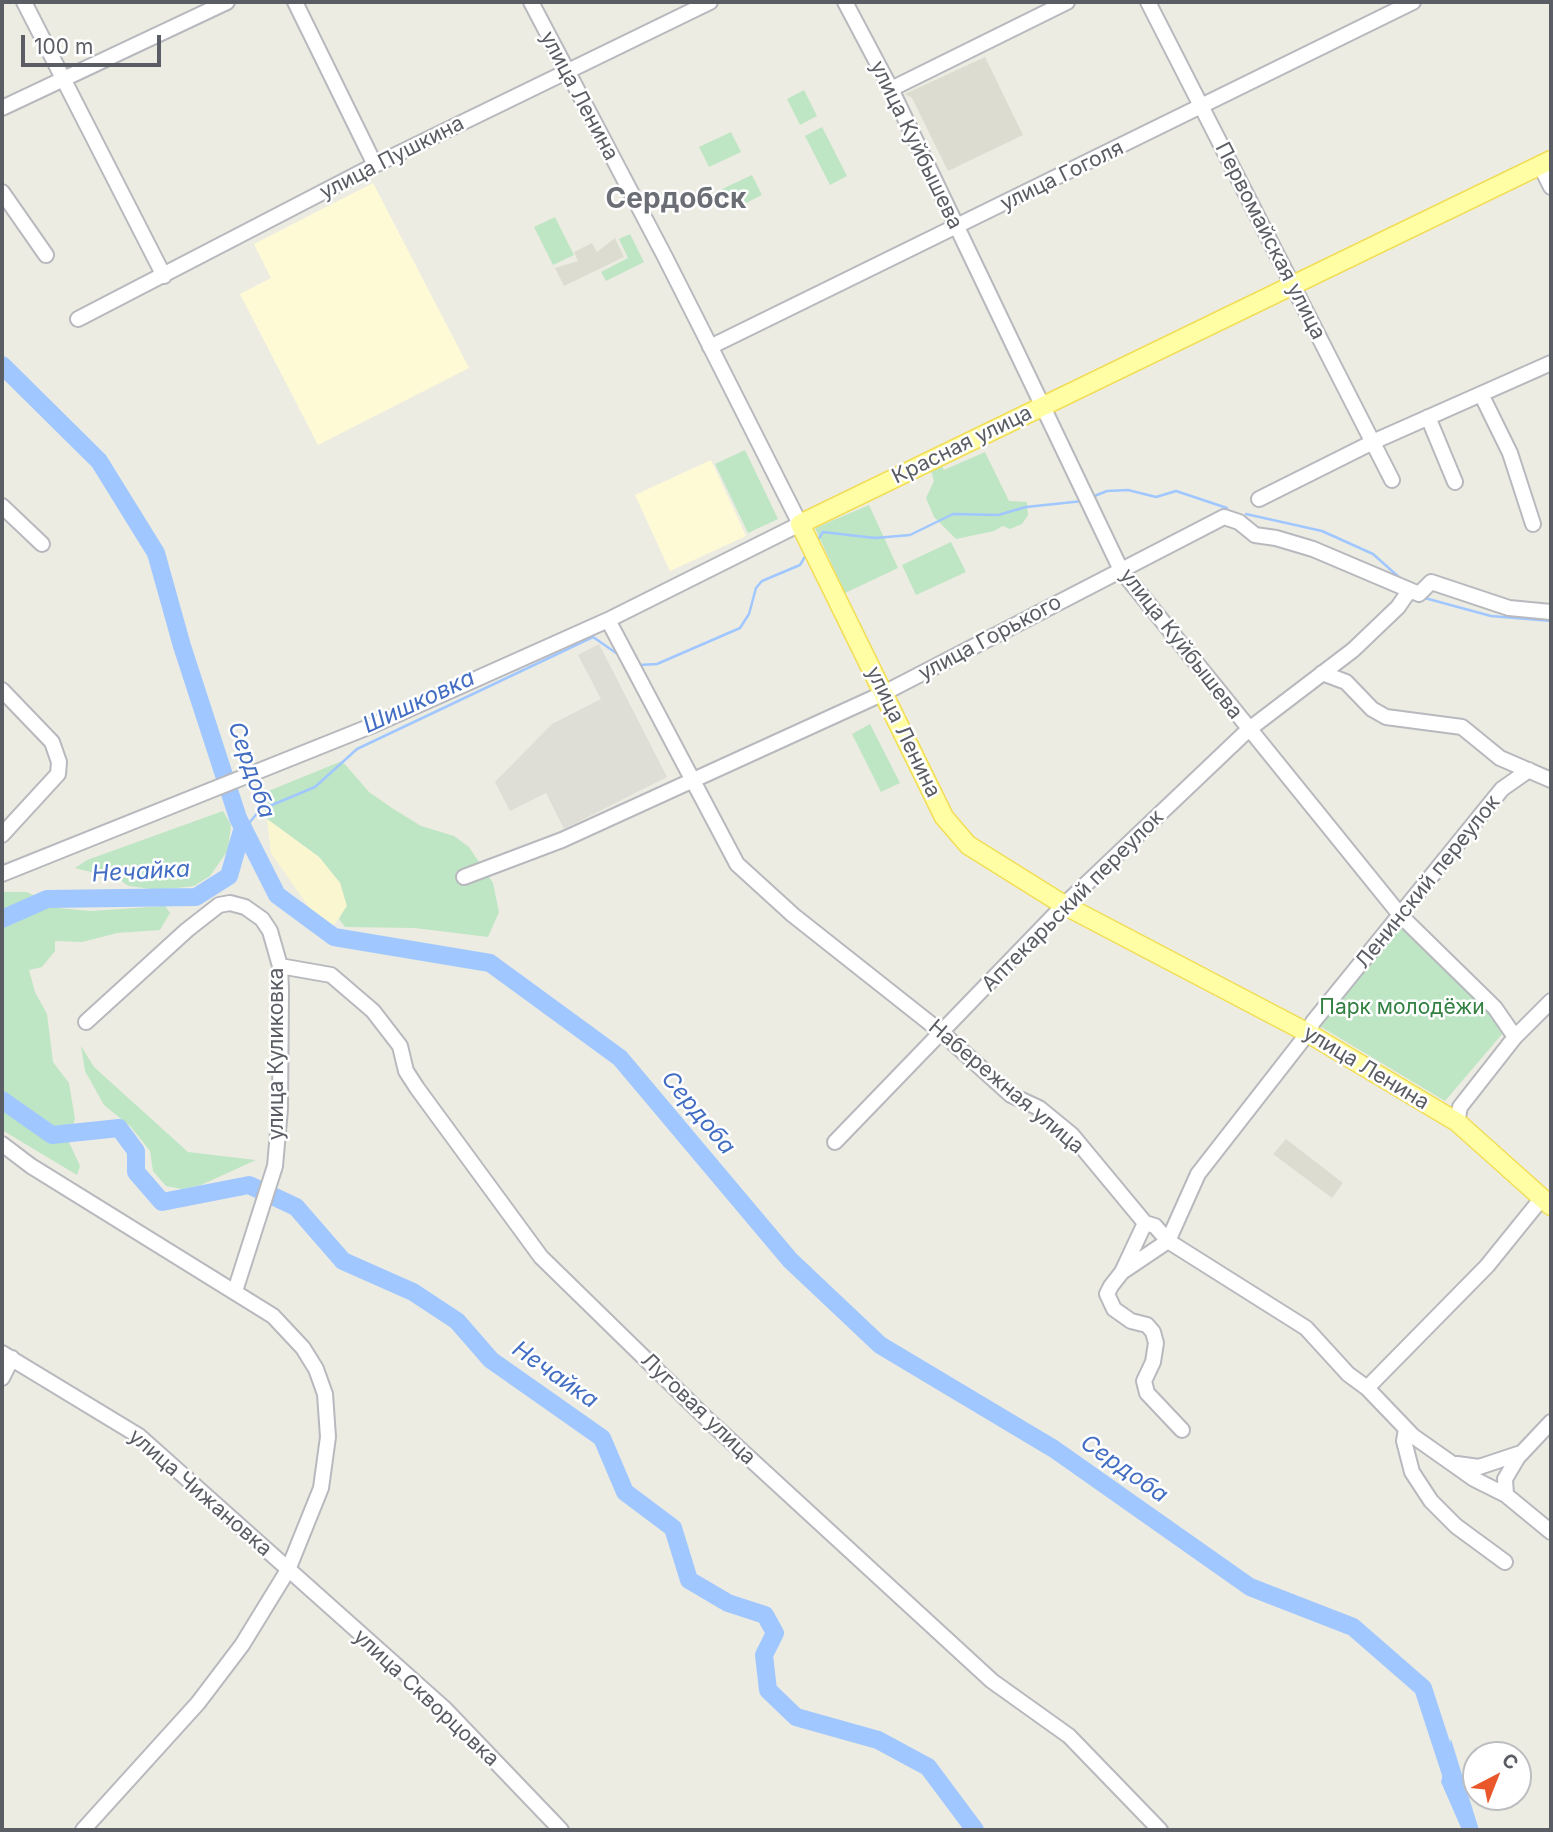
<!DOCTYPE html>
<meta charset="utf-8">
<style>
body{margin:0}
#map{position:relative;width:1553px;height:1832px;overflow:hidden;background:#edece2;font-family:Inter,sans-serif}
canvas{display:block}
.frame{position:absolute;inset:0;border:4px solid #5a5d63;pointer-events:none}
.north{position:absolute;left:1462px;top:1741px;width:70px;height:70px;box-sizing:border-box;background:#fff;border:2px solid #bdbec1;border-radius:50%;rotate:42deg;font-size:19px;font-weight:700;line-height:28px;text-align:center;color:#5a5d63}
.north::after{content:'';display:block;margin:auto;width:24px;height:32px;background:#e9572b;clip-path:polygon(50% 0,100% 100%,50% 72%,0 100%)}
.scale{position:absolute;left:21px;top:35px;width:140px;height:32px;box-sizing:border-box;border:4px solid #5a5d63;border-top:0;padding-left:9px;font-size:21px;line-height:24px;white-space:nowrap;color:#5a5d63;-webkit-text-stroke:5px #fff;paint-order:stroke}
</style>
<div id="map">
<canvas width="1553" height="1832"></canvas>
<div class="frame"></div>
<div class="north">С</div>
<div class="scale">100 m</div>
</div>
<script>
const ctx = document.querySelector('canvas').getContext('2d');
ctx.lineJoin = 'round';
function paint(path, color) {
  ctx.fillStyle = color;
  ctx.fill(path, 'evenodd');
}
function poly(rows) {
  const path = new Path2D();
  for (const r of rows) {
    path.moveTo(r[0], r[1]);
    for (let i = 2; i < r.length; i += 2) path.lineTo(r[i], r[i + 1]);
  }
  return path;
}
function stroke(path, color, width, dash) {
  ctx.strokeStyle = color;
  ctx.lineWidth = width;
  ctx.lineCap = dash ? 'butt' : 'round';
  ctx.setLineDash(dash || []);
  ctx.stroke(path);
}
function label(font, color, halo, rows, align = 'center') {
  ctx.font = font + ' Inter,sans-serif';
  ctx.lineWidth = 5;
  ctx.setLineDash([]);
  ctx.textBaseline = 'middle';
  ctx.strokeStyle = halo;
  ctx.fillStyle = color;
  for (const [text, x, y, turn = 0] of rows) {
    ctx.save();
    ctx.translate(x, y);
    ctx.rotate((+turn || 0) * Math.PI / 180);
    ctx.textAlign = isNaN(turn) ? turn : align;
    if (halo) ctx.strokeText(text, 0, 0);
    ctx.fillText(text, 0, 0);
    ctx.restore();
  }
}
paint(poly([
 [373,183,469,368,318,445,240,294,271,278,254,244],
 [711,460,746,536,670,571,635,495]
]), '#fefad6');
paint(poly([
 [599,644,667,777,564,829,546,793,510,811,495,782,552,724,601,699,578,655]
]), '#deddd6');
paint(poly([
 [985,57,1023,135,948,171,912,98,905,94],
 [615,238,624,257,564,286,555,268,578,261,574,252,592,243,597,252],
 [1286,1139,1343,1183,1332,1198,1273,1154]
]), '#dddcd0');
paint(poly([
 [804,90,817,116,800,125,787,99],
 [822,127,847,176,830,185,805,136],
 [731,132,741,152,709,167,699,147],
 [752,175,762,195,730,211,720,190],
 [555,217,574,255,553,265,534,227],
 [630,234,644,262,606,281,601,272,628,258,619,239],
 [745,450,778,519,748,533,715,464],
 [985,452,1009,501,1027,502,1028,515,1022,524,1010,529,1003,526,994,531,956,539,934,517,926,498,934,481,930,467,940,462,944,470],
 [869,505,898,568,845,593,815,528],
 [951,542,966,572,916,595,902,565],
 [870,724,900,783,881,792,852,734],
 [342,761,369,792,392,808,421,826,454,836,469,847,493,883,499,912,488,937,415,928,345,927,339,919,346,906,340,883,319,857,267,819,261,794],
 [223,811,231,825,228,850,210,876,194,886,159,890,129,886,118,879,75,868,87,860],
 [2,892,27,892,58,908,91,911,165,906,170,913,160,930,117,933,82,942,55,941,55,951,42,967,29,970,35,992,47,1014,53,1062,69,1083,75,1119,68,1140,80,1166,77,1175,2,1130],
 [1399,923,1495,1017,1503,1033,1445,1101,1313,1022],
 [81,1046,94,1067,188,1152,256,1160,201,1185,182,1189,166,1186,153,1171,150,1151,131,1127,104,1105,85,1071]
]), '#bee5c4');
paint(poly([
 [267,819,319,857,340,883,347,906,333,926,313,913,271,853]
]), '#faf7d0');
paint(poly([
 [1451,1739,1479,1830,1462,1830,1441,1782]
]), '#a0c7ff');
stroke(poly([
 [1092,497,1107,491,1128,490,1156,497,1176,491,1227,508],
 [1246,514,1322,531,1373,554,1401,579],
 [817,541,823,532,875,538,910,535,953,514,998,515,1026,507,1083,501],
 [1421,597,1491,616,1551,621],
 [639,665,657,664,740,628,749,614,756,588,762,581,800,565,806,555],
 [244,829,260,810,315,787,357,749,593,637,619,655]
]), '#a0c7ff', 2.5);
stroke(poly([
 [2,365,99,461,156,553,182,646,238,818,277,895,334,937,490,963,620,1058,790,1260,880,1345,1054,1449,1250,1587,1353,1627,1423,1688,1453,1780],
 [2,919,47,899,196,897,229,876,243,827],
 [2,1100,52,1135,119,1128,136,1151,136,1172,162,1202,249,1185,296,1207,343,1261,413,1292,457,1321,491,1360,602,1438,625,1492,673,1528,689,1580,728,1603,765,1615,775,1633,764,1655,768,1690,796,1717,878,1740,928,1767,975,1830]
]), '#a0c7ff', 18);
const minor = poly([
 [24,2,164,276],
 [295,2,375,165],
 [845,2,891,89,1121,570,1401,916,1495,1008,1515,1037],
 [1148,2,1392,480],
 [891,89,1067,2],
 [2,108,227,2],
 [1540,165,1551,187],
 [2,192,46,255],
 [78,319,375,165,710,2],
 [710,347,1413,2],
 [1481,394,1510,453,1533,524],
 [1428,417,1455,482],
 [1259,499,1375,441,1551,363],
 [2,506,42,544],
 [608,620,737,864,793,915,941,1032,1011,1095,1039,1108,1072,1135,1145,1223,1155,1226,1168,1241,1306,1328,1348,1374,1367,1388,1413,1436,1474,1479,1506,1495,1551,1532],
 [1322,673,1346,682,1372,709,1386,717,1462,727,1500,758,1551,780],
 [2,690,52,742,59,762,58,774,2,835],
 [2,874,371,726,608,620,800,524,664,255,531,2],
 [464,877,562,840,884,693,1224,517,1239,522,1255,535,1276,538,1313,549,1419,594,1431,582,1509,608,1551,612],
 [280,966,331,975,373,1011,400,1046,406,1071,417,1088,541,1257,709,1421,992,1681,1069,1736,1160,1830],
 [86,1022,187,930,219,905,230,903,245,907,262,919,270,931,280,966,281,990,280,1109,275,1166,235,1291],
 [1457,1122,1460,1107,1515,1037,1551,1001],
 [835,1142,1064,905,1248,730,1353,650,1398,607,1409,591],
 [2,1144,31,1166,273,1316,303,1348,316,1369,325,1394,328,1437,321,1488,288,1570,242,1645,198,1703,83,1830],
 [1122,1272,1145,1223],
 [2,1353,139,1436,445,1709,561,1830],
 [2,1378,12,1358],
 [1367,1388,1487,1266,1542,1198],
 [1406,1429,1404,1441,1412,1472,1431,1501,1456,1526,1505,1562],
 [1182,1430,1147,1393,1144,1381,1153,1362,1156,1343,1153,1332,1147,1325,1131,1321,1114,1309,1107,1294,1111,1286,1122,1272,1168,1241,1198,1174,1308,1033,1313,1022,1502,789,1529,770],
 [1457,1464,1479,1467,1521,1453],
 [1506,1495,1505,1479,1518,1457,1551,1422]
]);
const major = poly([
 [1551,160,800,524,944,817,968,845,1064,905,1308,1033,1457,1122,1551,1206]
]);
stroke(minor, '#b7b9be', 18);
stroke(major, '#f2dd56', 21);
stroke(minor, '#fff', 14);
stroke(major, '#fffea5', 18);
label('21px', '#5a5d63', '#fff', [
 ["улица Ленина",579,96,62],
 ["улица Куйбышева",916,145,64],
 ["улица Пушкина",392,158,-27],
 ["улица Гоголя",1062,176,-26],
 ["Первомайская улица",1270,241,63],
 ["Красная улица",962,445,-26],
 ["улица Горького",990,638,-28],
 ["улица Куйбышева",1181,644,52],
 ["улица Ленина",903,732,64],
 ["Ленинский переулок",1428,882,-51],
 ["Аптекарьский переулок",1073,901,-45],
 ["улица Куликовка",277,1054,-90],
 ["улица Ленина",1366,1068,31],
 ["Набережная улица",1006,1087,40],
 ["Луговая улица",698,1409,44],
 ["улица Чижановка",200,1493,41],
 ["улица Скворцовка",426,1698,43]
]);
label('21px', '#338142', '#fff', [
 ["Парк молодёжи",1402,1008]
]);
label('italic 23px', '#426dc3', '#fff', [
 ["Шишковка",419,702,-25],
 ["Сердоба",251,770,71],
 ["Нечайка",141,872,-3],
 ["Сердоба",698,1113,50],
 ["Нечайка",555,1375,35],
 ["Сердоба",1124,1469,35]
]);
label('bold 28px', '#6b6e75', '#fff', [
 ["Сердобск",676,200]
]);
</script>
